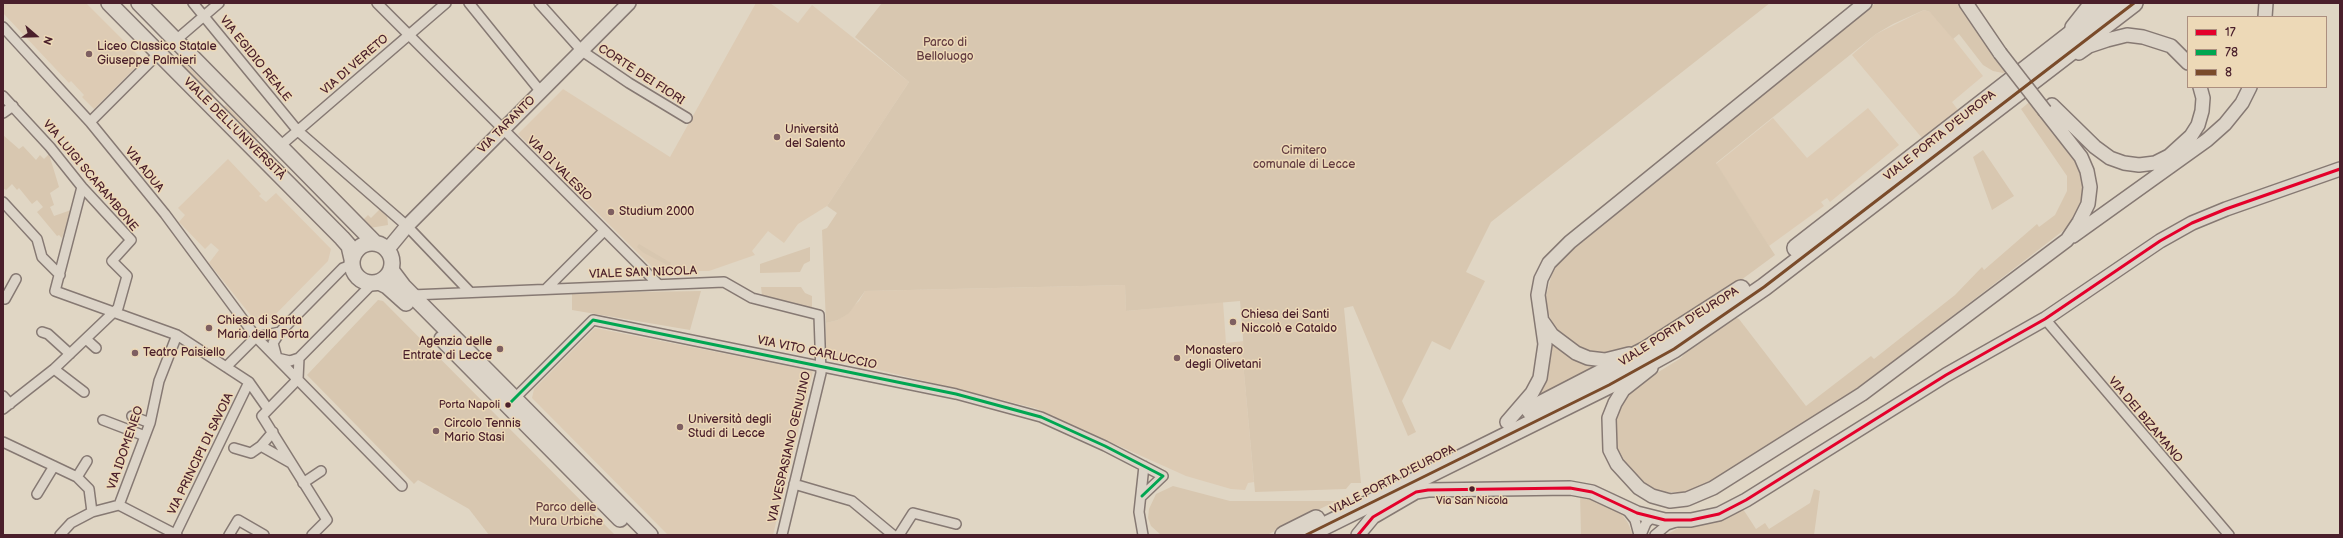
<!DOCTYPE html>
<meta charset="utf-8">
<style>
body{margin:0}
#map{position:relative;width:2343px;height:538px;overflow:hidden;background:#e0d6c4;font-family:"Balsamiq Sans",sans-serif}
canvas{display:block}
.frame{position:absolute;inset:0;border:4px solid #4a1f2b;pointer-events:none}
.legend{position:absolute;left:2187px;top:16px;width:140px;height:72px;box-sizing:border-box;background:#edd9b7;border:1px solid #ac8f7f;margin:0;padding:5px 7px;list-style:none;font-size:12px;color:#4a1f2b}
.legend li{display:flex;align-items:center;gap:8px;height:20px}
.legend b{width:20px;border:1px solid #ac8f7f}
.north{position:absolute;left:16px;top:16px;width:40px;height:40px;-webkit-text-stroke:3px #edd9b7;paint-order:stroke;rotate:110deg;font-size:11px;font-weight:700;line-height:16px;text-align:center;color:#4a1f2b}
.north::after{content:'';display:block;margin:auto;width:14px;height:18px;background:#4a1f2b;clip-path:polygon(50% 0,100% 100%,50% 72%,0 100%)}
</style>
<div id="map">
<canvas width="2343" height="538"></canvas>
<div class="frame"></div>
<ul class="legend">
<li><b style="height:5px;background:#e4002b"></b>17</li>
<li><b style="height:5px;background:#00a651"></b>78</li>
<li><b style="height:5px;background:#7a4b2a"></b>8</li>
</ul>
<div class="north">N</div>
</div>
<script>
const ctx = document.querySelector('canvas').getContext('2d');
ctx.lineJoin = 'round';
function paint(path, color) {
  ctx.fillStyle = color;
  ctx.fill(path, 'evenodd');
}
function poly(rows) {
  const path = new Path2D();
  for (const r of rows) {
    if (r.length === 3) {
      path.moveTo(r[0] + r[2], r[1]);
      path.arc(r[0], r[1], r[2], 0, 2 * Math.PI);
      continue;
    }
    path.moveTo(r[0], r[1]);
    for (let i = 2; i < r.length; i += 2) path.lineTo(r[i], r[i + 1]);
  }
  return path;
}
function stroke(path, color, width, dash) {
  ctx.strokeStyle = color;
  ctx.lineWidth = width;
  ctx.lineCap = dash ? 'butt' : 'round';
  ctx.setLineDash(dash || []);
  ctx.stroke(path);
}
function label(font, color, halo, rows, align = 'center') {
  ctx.font = font + ' "Balsamiq Sans",sans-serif';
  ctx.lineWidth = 3;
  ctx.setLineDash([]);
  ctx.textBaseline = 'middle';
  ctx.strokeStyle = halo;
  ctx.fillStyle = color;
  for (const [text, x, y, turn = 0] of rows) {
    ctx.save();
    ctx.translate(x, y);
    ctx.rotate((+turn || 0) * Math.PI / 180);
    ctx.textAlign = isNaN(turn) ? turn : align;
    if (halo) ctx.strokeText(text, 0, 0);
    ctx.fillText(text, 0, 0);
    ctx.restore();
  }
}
paint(poly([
 [3,3,86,3,143,60,94,109,82,97,84,95,71,81,69,83,3,13],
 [756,3,770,3,798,23,812,5,909,82,827,206,798,224,784,243,768,231,752,251,755,255,709,271,656,271,518,134,563,89,670,157],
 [1924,10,1933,13,1983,76,1952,102,1958,110,1922,138,1852,55,1876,34],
 [1868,108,1899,145,1830,202,1827,198,1821,202,1824,206,1769,246,1716,164,1773,118,1807,158],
 [228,159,261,194,259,196,266,202,276,193,331,249,328,261,265,325,256,322,209,263,219,250,211,243,205,249,179,222,185,215,178,208],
 [1125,285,1126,311,1223,302,1226,343,1244,341,1244,351,1242,351,1254,482,1248,483,1245,490,1231,489,1186,476,1035,408,826,357,826,323,838,320,859,301,865,291],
 [595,328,813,371,773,535,668,535,532,398,534,389]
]), '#ddcbb4');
paint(poly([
 [882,3,1770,3,1491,222,1466,272,1485,281,1450,350,1432,341,1402,401,1416,432,1408,436,1353,306,1344,308,1361,483,1351,483,1346,489,1255,492,1242,351,1244,351,1240,301,1126,311,1125,285,865,291,849,313,838,320,826,323,822,230,827,228,837,213,827,206,909,82,855,37],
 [1876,3,1958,3,2011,71,2003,73,1993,71,1983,65,1959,34,1953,39,1930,12,1924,10,1893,24,1876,34,1716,163,1775,255,1699,311,1670,324,1621,353,1607,356,1582,351,1555,329,1547,310,1546,296,1553,270,1562,256],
 [181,59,214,93,210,97,176,64],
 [2033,99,2078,156,2085,192,2080,211,2068,227,1864,384,1714,481,1697,489,1683,492,1662,492,1646,485,1632,474,1622,461,1615,445,1614,427,1617,411,1625,397,1636,386,1681,358,1690,347,1735,317,1739,319,1806,406,1871,356,1874,359,1955,295,1982,267,1984,270,2037,224,2039,227,2055,215,2067,191,2067,176,2021,109],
 [226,105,258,137,254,141,221,109],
 [3,135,19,149,23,146,36,160,40,155,44,159,49,154,59,187,50,193,54,205,50,207,54,216,71,210,71,217,67,233,64,232,62,238,59,235,57,236,37,212,43,207,37,200,32,204,19,188,17,190,12,184,6,190,3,188],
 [1983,150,2014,196,1992,210,1973,157],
 [381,208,387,214,388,225,370,228,362,221,368,215,371,218],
 [639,244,671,263,669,266,644,253,637,247],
 [810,247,810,261,804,264,800,272,760,273,760,264],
 [761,287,801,287,805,293,812,296,812,308,762,295],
 [701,291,690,330,572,310,572,293],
 [378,300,383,301,615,535,489,535,469,509,418,480,414,484,307,375],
 [1549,337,1602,364,1535,401,1547,374,1550,359],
 [1173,486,1230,501,1336,501,1267,535,1161,535,1151,526,1148,518,1149,509,1156,494],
 [1814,489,1820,491,1814,535,1666,535,1680,527,1714,523,1743,509,1756,529,1765,523,1769,529,1810,503],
 [1580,493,1623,511,1621,513,1628,523,1633,535,1581,535]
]), '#d8c7b0');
const street = poly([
 [193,3,298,131,407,226,470,292],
 [377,3,658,284],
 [469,3,541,92],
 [539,3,582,51,629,83,687,118],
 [3,27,90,122,165,214,256,337,402,486],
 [176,40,219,3],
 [3,96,50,147,82,187,131,240,112,261,127,276,118,308,54,369,3,409],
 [3,113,13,106],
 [90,122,159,53],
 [280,146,446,3],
 [82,187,55,291,177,335,249,382,268,409],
 [3,202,37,239,42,257,60,275],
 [546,289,604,231],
 [412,295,724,282,752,298,819,315,821,373,782,535],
 [5,299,16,279],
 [2045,319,2229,535],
 [42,332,48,334,70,354],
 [280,332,273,343,277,358,290,361,299,358],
 [256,337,280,332,343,268,352,265],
 [86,339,96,348],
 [226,367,256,337],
 [54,369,84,392],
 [298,379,262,416,327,520,312,535],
 [298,379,299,358,373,283],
 [3,396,10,404],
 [511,402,593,320,956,394,1041,417,1105,446,1163,476,1142,496],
 [132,416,150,423],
 [103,420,145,436],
 [273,432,261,446,291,463],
 [3,442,77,477,89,489,92,512],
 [234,448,251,453,261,446],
 [77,477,87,461],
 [303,483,321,471],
 [794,484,852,501,893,535],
 [37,494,54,466],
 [119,505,150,423,159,381,177,335],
 [119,505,177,535],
 [1627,510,1635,520,1639,535],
 [60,535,71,523,92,512,119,505],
 [175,535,249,382],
 [229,535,238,520,264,535],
 [899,535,913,513,956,524],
 [1143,535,1139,512,1144,466],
 [1641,535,1646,523,1652,517],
 [1655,535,1667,525,1676,522]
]);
const secondary = poly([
 [1966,3,2000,53],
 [2265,17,2266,3],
 [2072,27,2091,3],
 [2079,53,2089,46,2107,40,2127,35,2143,37,2171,46,2188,63],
 [2052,105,2095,147,2110,158,2124,163,2139,165,2155,163,2169,156,2191,136,2198,125,2202,111,2203,98,2200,87],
 [2073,236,2207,140,2225,124,2242,103,2250,87],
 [388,249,407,226,629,3],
 [1543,322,1552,335,1576,353,1588,358,1605,360,1629,354],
 [1651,368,1623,390,1615,403,1609,418,1610,450,1617,464,1639,488,1652,496,1670,501,1687,499,1713,488,1862,394,2067,240,2079,222,2088,204,2090,187,2087,171,2081,157,2045,111],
 [1507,422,1532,393,1540,378,1545,344,1538,295,1541,279,1549,263,1570,242,1865,3],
 [1358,535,1373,517,1416,492,1428,490,1570,488,1592,492,1637,513,1665,520,1691,520,1719,514,1746,500,1946,375,2045,319,2160,241,2192,223,2226,209,2340,169]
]);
const primary = poly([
 [109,3,342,238,349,246,352,259],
 [139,3,375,243],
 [372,263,20],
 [391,270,403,286,650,535],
 [379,282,387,286,406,303],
 [442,339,620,519]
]);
const highway = poly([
 [1796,248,2111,3],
 [1530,410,1646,350,1741,289],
 [1284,535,1316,519],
 [1306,535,1609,385,1674,349,1764,287,2134,3]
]);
stroke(street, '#867973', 12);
stroke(secondary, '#867973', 16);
stroke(primary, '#867973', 18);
stroke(highway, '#867973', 20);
stroke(street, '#dcd4c8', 9);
stroke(secondary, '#dcd4c8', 13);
stroke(primary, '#dcd4c8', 15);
stroke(highway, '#dcd4c8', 17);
const secondaryBridge = poly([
 [2000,53,2045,111]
]);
stroke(secondaryBridge, '#867973', 16, []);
stroke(secondaryBridge, '#dcd4c8', 13);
stroke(poly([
 [1358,535,1373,517,1416,492,1428,490,1570,488,1592,492,1637,513,1665,520,1691,520,1719,514,1746,500,1946,375,2045,319,2160,241,2192,223,2226,209,2340,169]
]), '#e4002b', 3);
stroke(poly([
 [508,405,593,320,956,394,1041,417,1105,446,1163,476,1142,496]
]), '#00a651', 3);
stroke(poly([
 [1306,535,1609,385,1674,349,1764,287,2134,3]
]), '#7a4b2a', 3);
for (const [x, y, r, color] of [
 [89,54,4,"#7e5f61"],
 [777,137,4,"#7e5f61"],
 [611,212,4,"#7e5f61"],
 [1233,322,4,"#7e5f61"],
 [209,328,4,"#7e5f61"],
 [500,349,4,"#7e5f61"],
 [135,353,4,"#7e5f61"],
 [1177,358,4,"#7e5f61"],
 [508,405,3.5,"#4a1f2b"],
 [680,427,4,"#7e5f61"],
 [436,431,4,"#7e5f61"],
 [1472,489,3.5,"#4a1f2b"]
]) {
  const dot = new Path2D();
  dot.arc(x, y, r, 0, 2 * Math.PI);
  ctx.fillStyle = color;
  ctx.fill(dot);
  stroke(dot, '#edd9b7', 1.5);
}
label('11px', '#4a1f2b', '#edd9b7', [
 ["Porta Napoli",500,405],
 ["Via San Nicola",1472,501,"center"]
], 'right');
label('12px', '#653e42', '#edd9b7', [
 ["Parco di",945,43],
 ["Belloluogo",945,57],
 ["Cimitero",1304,151],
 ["comunale di Lecce",1304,165],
 ["Parco delle",566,508],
 ["Mura Urbiche",566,522]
]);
label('12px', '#4a1f2b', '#edd9b7', [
 ["Liceo Classico Statale",97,47],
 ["Giuseppe Palmieri",97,61],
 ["Università",785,130],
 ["del Salento",785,144],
 ["Studium 2000",619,212],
 ["Chiesa dei Santi",1241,315],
 ["Niccolò e Cataldo",1241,329],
 ["Chiesa di Santa",217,321],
 ["Maria della Porta",217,335],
 ["Agenzia delle",492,342,"right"],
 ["Entrate di Lecce",492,356,"right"],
 ["Monastero",1185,351],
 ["degli Olivetani",1185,365],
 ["Teatro Paisiello",143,353],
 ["Università degli",688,420],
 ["Studi di Lecce",688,434],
 ["Circolo Tennis",444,424],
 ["Mario Stasi",444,438]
], 'left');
label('12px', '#4a1f2b', '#edd9b7', [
 ["VIA EGIDIO REALE",255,59,51],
 ["VIA DI VERETO",355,65,-41],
 ["CORTE DEI FIORI",641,75,33],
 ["VIA TARANTO",507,125,-45],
 ["VIALE DELL'UNIVERSITÀ",234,129,45],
 ["VIALE PORTA D'EUROPA",1940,136,-38],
 ["VIA DI VALESIO",559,169,45],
 ["VIA ADUA",144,170,51],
 ["VIA LUIGI SCARAMBONE",90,176,50],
 ["VIALE SAN NICOLA",643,273,-2],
 ["VIALE PORTA D'EUROPA",1679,327,-32],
 ["VIA VITO CARLUCCIO",817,353,12],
 ["VIA DEI BIZAMANO",2145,420,50],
 ["VIA VESPASIANO GENUINO",790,447,-77],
 ["VIA IDOMENEO",126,448,-71],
 ["VIA PRINCIPI DI SAVOIA",201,454,-64],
 ["VIALE PORTA D'EUROPA",1393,480,-27]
]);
</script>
